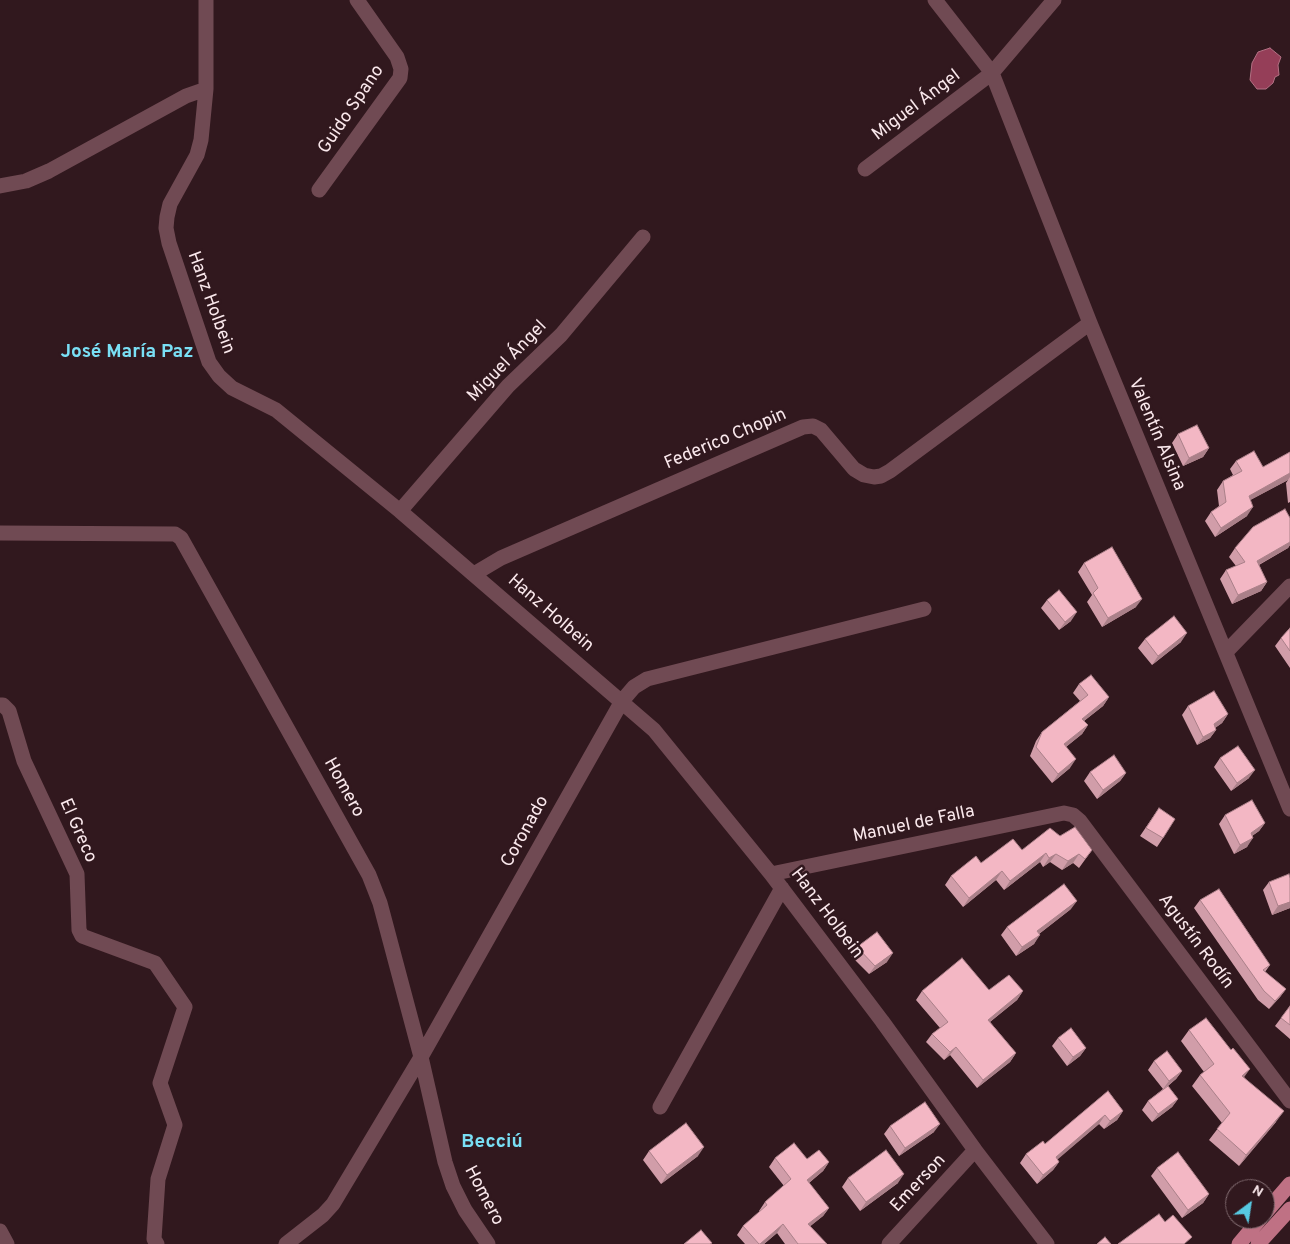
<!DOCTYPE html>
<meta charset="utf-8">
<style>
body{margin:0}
#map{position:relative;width:1290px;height:1244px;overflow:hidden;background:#31181e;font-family:Overpass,sans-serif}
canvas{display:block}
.north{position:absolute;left:1225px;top:1179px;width:50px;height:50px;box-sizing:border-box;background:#31181e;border:1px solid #816b70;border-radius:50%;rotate:31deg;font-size:14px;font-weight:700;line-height:20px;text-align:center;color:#fae8ec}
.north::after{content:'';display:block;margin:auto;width:18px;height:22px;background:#57c9e2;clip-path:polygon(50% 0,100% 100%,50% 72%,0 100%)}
</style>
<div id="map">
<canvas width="1290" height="1244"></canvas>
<div class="north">N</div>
</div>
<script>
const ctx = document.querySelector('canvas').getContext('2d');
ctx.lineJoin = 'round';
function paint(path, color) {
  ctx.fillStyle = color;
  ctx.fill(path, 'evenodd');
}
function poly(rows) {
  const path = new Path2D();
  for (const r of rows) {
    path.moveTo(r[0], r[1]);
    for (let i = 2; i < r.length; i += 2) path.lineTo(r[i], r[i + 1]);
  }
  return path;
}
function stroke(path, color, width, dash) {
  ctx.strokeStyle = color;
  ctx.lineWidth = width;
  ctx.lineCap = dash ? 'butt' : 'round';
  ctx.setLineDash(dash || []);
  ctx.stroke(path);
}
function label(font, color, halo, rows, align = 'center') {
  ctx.font = font + ' Overpass,sans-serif';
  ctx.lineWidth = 5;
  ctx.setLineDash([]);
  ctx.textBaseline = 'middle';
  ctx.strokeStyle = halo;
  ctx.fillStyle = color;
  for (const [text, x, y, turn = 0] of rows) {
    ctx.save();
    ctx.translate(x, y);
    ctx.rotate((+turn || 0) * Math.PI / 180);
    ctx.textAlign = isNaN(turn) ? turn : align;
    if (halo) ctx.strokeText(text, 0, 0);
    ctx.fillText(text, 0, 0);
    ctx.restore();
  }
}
const water = poly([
 [1270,48,1281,57,1278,65,1279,75,1275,77,1273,83,1266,89,1257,89,1250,80,1252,63,1258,52,1270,48]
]);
paint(water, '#953e58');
stroke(water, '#b37184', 1);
stroke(poly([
 [206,0,206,89,201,140,197,155,170,204,167,217,166,228,169,243,209,362,219,376,232,388,276,410,400,511,654,730,771,874,882,1021,975,1150,1047,1244],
 [935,0,992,73,1090,323,1290,809],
 [865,169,992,73,1054,0],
 [0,186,26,181,49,171,186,96,206,89],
 [319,190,400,78,401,69,397,57,357,0],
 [400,511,508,386,561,335,643,237],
 [0,533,175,534,181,538,369,875,380,903,421,1057,445,1162,453,1186,465,1210,488,1244],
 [474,574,501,558,803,427,813,426,821,430,854,469,864,475,874,477,881,476,890,471,1090,323],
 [1226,652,1290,586],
 [0,705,3,705,9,711,24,761,77,874,79,930,82,936,155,963,185,1007,160,1083,175,1125,158,1179,154,1239,157,1244],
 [771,874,1064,813,1073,815,1080,821,1290,1101],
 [660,1107,782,888],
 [0,1231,7,1244],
 [286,1244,323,1215,333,1204,421,1057,622,701,634,687,647,679,924,609],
 [889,1244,975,1150]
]), '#704a53', 15);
stroke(poly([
 [1265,1213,1290,1184],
 [1239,1244,1260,1219],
 [1258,1244,1290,1209]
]), '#bf7184', 15);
paint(poly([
 [1178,434,1209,448,1203,457,1183,466,1172,443],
 [1290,452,1290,502,1288,503,1286,483,1288,480,1250,500,1247,516,1215,537,1205,521,1211,512,1219,506,1217,490,1223,481,1233,475,1230,469,1236,461,1263,467],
 [1290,518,1290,545,1288,548,1259,565,1267,582,1261,591,1232,604,1220,579,1226,570,1236,566,1229,557,1235,548],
 [1084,563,1136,607,1102,627,1087,602,1092,595,1078,572],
 [1047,600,1071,621,1059,630,1041,608],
 [1290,628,1290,668,1275,646,1281,638],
 [1145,639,1181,642,1152,665,1138,648],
 [1079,684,1109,697,1103,706,1084,721,1088,725,1082,734,1066,747,1070,768,1052,783,1030,756,1036,741,1042,732,1080,701,1073,693],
 [1188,706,1228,714,1222,723,1215,728,1216,730,1210,738,1197,745,1182,715],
 [1220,758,1249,778,1231,791,1214,767],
 [1090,772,1126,773,1120,781,1097,799,1084,781],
 [1159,808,1163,838,1157,847,1140,836],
 [1225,815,1265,823,1259,831,1252,836,1247,847,1234,854,1219,824],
 [1060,836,1092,850,1079,868,1073,863,1062,870,1050,862,1043,867,1040,862,1004,890,996,880,963,907,945,885,951,876,981,863,1022,850],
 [1269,882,1290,908,1272,915,1263,890],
 [1200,900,1270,965,1265,972,1286,989,1280,997,1269,1009,1258,1000,1194,908],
 [1071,909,1039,934,1034,944,1016,956,1001,935,1007,927],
 [857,947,887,962,869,974,851,956],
 [989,990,1023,991,1017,1000,990,1022,1016,1053,1010,1062,977,1088,950,1055,944,1060,926,1042,932,1034,940,1028,916,1000,922,991],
 [1290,1006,1290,1039,1275,1026],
 [1189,1030,1244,1077,1276,1122,1239,1166,1209,1140,1222,1123,1192,1086,1200,1075,1204,1072,1181,1041],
 [1058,1038,1086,1048,1080,1056,1067,1066,1052,1046],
 [1154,1061,1182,1071,1176,1079,1168,1086,1178,1099,1172,1107,1152,1122,1142,1110,1148,1101,1163,1089,1148,1070],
 [1108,1091,1123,1111,1117,1120,1104,1129,1099,1124,1057,1159,1059,1162,1053,1170,1037,1184,1020,1163,1026,1154,1045,1144],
 [890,1126,934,1132,899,1156,884,1134],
 [649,1151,698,1156,661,1184,643,1160],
 [775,1158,807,1159,829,1162,823,1171,809,1183,829,1208,823,1216,810,1226,827,1244,785,1244,777,1233,764,1244,745,1244,737,1235,743,1226,759,1212,759,1211,765,1202,784,1186,769,1167],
 [1157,1168,1209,1194,1203,1203,1182,1218,1151,1176],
 [848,1178,898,1183,860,1211,842,1187]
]), '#d19da9');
paint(poly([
 [1209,448,1203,457,1183,466,1189,458],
 [1290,473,1290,477,1288,480,1243,504,1249,496],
 [1253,507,1247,516,1215,537,1221,528],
 [1290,542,1290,545,1288,548,1251,569,1257,561],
 [1267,582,1261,591,1232,604,1238,595],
 [1142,599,1136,607,1102,627,1108,618],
 [1077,612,1071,621,1059,630,1065,622],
 [1187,633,1181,642,1152,665,1158,656],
 [1109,697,1103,706,1076,727,1082,719],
 [1228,714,1222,723,1208,733,1214,724],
 [1088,725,1082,734,1058,753,1064,744],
 [1216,730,1210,738,1197,745,1203,737],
 [1076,759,1070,768,1052,783,1058,774],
 [1255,770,1249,778,1231,791,1237,783],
 [1126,773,1120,781,1097,799,1103,790],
 [1265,823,1259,831,1245,841,1251,833],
 [1253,838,1247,847,1234,854,1240,845],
 [1046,853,1040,862,1004,890,1010,881],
 [1056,854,1050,862,1043,867,1049,858],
 [1079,854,1073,863,1062,870,1068,861],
 [1002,871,996,880,963,907,969,898],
 [1077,901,1071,909,1031,940,1037,931],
 [1290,902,1290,908,1272,915,1278,906],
 [1040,935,1034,944,1016,956,1022,947],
 [893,953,887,962,869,974,875,966],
 [1286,989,1280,997,1269,1009,1275,1001],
 [1023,991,1017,1000,982,1028,988,1020],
 [956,1047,950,1055,944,1060,950,1052],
 [1086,1048,1080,1056,1067,1066,1073,1057],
 [1016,1053,1010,1062,977,1088,983,1080],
 [1250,1069,1242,1080,1242,1076],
 [1182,1071,1176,1079,1163,1089,1169,1081],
 [1178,1099,1172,1107,1152,1122,1158,1114],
 [1123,1111,1117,1120,1104,1129,1110,1121],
 [1284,1111,1276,1122,1239,1166,1246,1155],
 [1105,1115,1099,1124,1050,1166,1056,1157],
 [940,1124,934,1132,899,1156,905,1148],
 [704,1147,698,1156,661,1184,667,1175],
 [829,1162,823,1171,801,1189,807,1180],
 [1059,1162,1053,1170,1037,1184,1043,1175],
 [904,1174,898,1183,860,1211,866,1202],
 [1209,1194,1203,1203,1182,1218,1188,1210],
 [829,1208,823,1216,802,1233,808,1224],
 [783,1224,777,1233,764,1244,760,1244]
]), '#aa8089');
const building = poly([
 [1197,425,1209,448,1189,458,1178,434,1197,425],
 [1254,451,1263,467,1290,452,1290,473,1249,496,1253,507,1221,528,1211,512,1226,502,1223,481,1242,471,1236,461,1254,451],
 [1285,509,1290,518,1290,542,1257,561,1267,582,1238,595,1226,570,1245,562,1235,548,1253,527,1285,509],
 [1112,547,1142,599,1108,618,1093,593,1098,588,1084,563,1112,547],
 [1059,590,1077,612,1065,622,1047,600,1059,590],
 [1174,616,1187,633,1158,656,1145,639,1174,616],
 [1290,628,1290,651,1281,638,1290,628],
 [1091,675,1109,697,1082,719,1088,725,1064,744,1076,759,1058,774,1036,747,1042,732,1088,695,1079,684,1091,675],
 [1214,691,1228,714,1214,724,1216,730,1203,737,1188,706,1214,691],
 [1238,746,1255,770,1237,783,1220,758,1238,746],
 [1114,755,1126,773,1103,790,1090,772,1114,755],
 [1252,800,1265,823,1251,833,1253,838,1240,845,1225,815,1252,800],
 [1159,808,1175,819,1163,838,1146,828,1159,808],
 [1075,827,1092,850,1085,859,1079,854,1068,861,1056,854,1049,858,1046,853,1010,881,1002,871,969,898,951,876,976,856,981,863,1013,839,1022,850,1050,828,1060,836,1075,827],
 [1289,874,1290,878,1290,902,1278,906,1269,882,1289,874],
 [1064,884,1077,901,1037,931,1040,935,1022,947,1007,927,1064,884],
 [1219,889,1270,965,1263,970,1286,989,1275,1001,1264,991,1200,900,1219,889],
 [877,932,893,953,875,966,857,947,877,932],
 [962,958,989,990,1009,975,1023,991,988,1020,1016,1053,983,1080,956,1047,950,1052,932,1034,948,1022,922,991,962,958],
 [1290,1006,1290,1025,1281,1018,1290,1006],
 [1206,1018,1231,1050,1233,1048,1250,1069,1242,1076,1284,1111,1246,1155,1217,1129,1230,1113,1200,1075,1214,1064,1189,1030,1206,1018],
 [1071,1028,1086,1048,1073,1057,1058,1038,1071,1028],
 [1167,1051,1182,1071,1169,1081,1154,1061,1167,1051],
 [1168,1086,1178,1099,1158,1114,1148,1101,1168,1086],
 [1108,1091,1123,1111,1110,1121,1105,1115,1056,1157,1059,1162,1043,1175,1026,1154,1043,1141,1045,1144,1108,1091],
 [925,1102,940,1124,905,1148,890,1126,925,1102],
 [686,1123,704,1147,667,1175,649,1151,686,1123],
 [794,1143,807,1159,819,1150,829,1162,807,1180,829,1208,808,1224,827,1244,798,1244,783,1224,760,1244,759,1244,743,1226,767,1205,765,1202,791,1179,775,1158,794,1143],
 [886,1150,904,1174,866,1202,848,1178,886,1150],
 [1178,1152,1209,1194,1188,1210,1157,1168,1178,1152],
 [1159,1214,1165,1222,1173,1215,1192,1237,1184,1244,1118,1244,1159,1214],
 [701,1230,712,1243,710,1244,684,1244,701,1230],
 [1105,1237,1111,1244,1097,1244,1105,1237]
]);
paint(building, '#f3b7c4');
stroke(building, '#aa8089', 1);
label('18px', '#fae8ec', '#31181e', [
 ["Miguel Ángel",917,106,-37],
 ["Guido Spano",352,110,-56],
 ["Hanz Holbein",210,303,70],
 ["Miguel Ángel",508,362,-46],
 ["Valentín Alsina",1156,435,67],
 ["Federico Chopin",726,440,-23],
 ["Hanz Holbein",550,614,41],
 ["Homero",343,788,61],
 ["Manuel de Falla",914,825,-12],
 ["El Greco",77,831,66],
 ["Coronado",526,832,-61],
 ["Hanz Holbein",826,914,53],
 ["Agustín Rodín",1195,942,53],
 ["Emerson",919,1184,-47],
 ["Homero",483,1196,62]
]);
label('bold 19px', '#79dff5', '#31181e', [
 ["José María Paz",127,353],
 ["Becciú",492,1143]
]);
</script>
